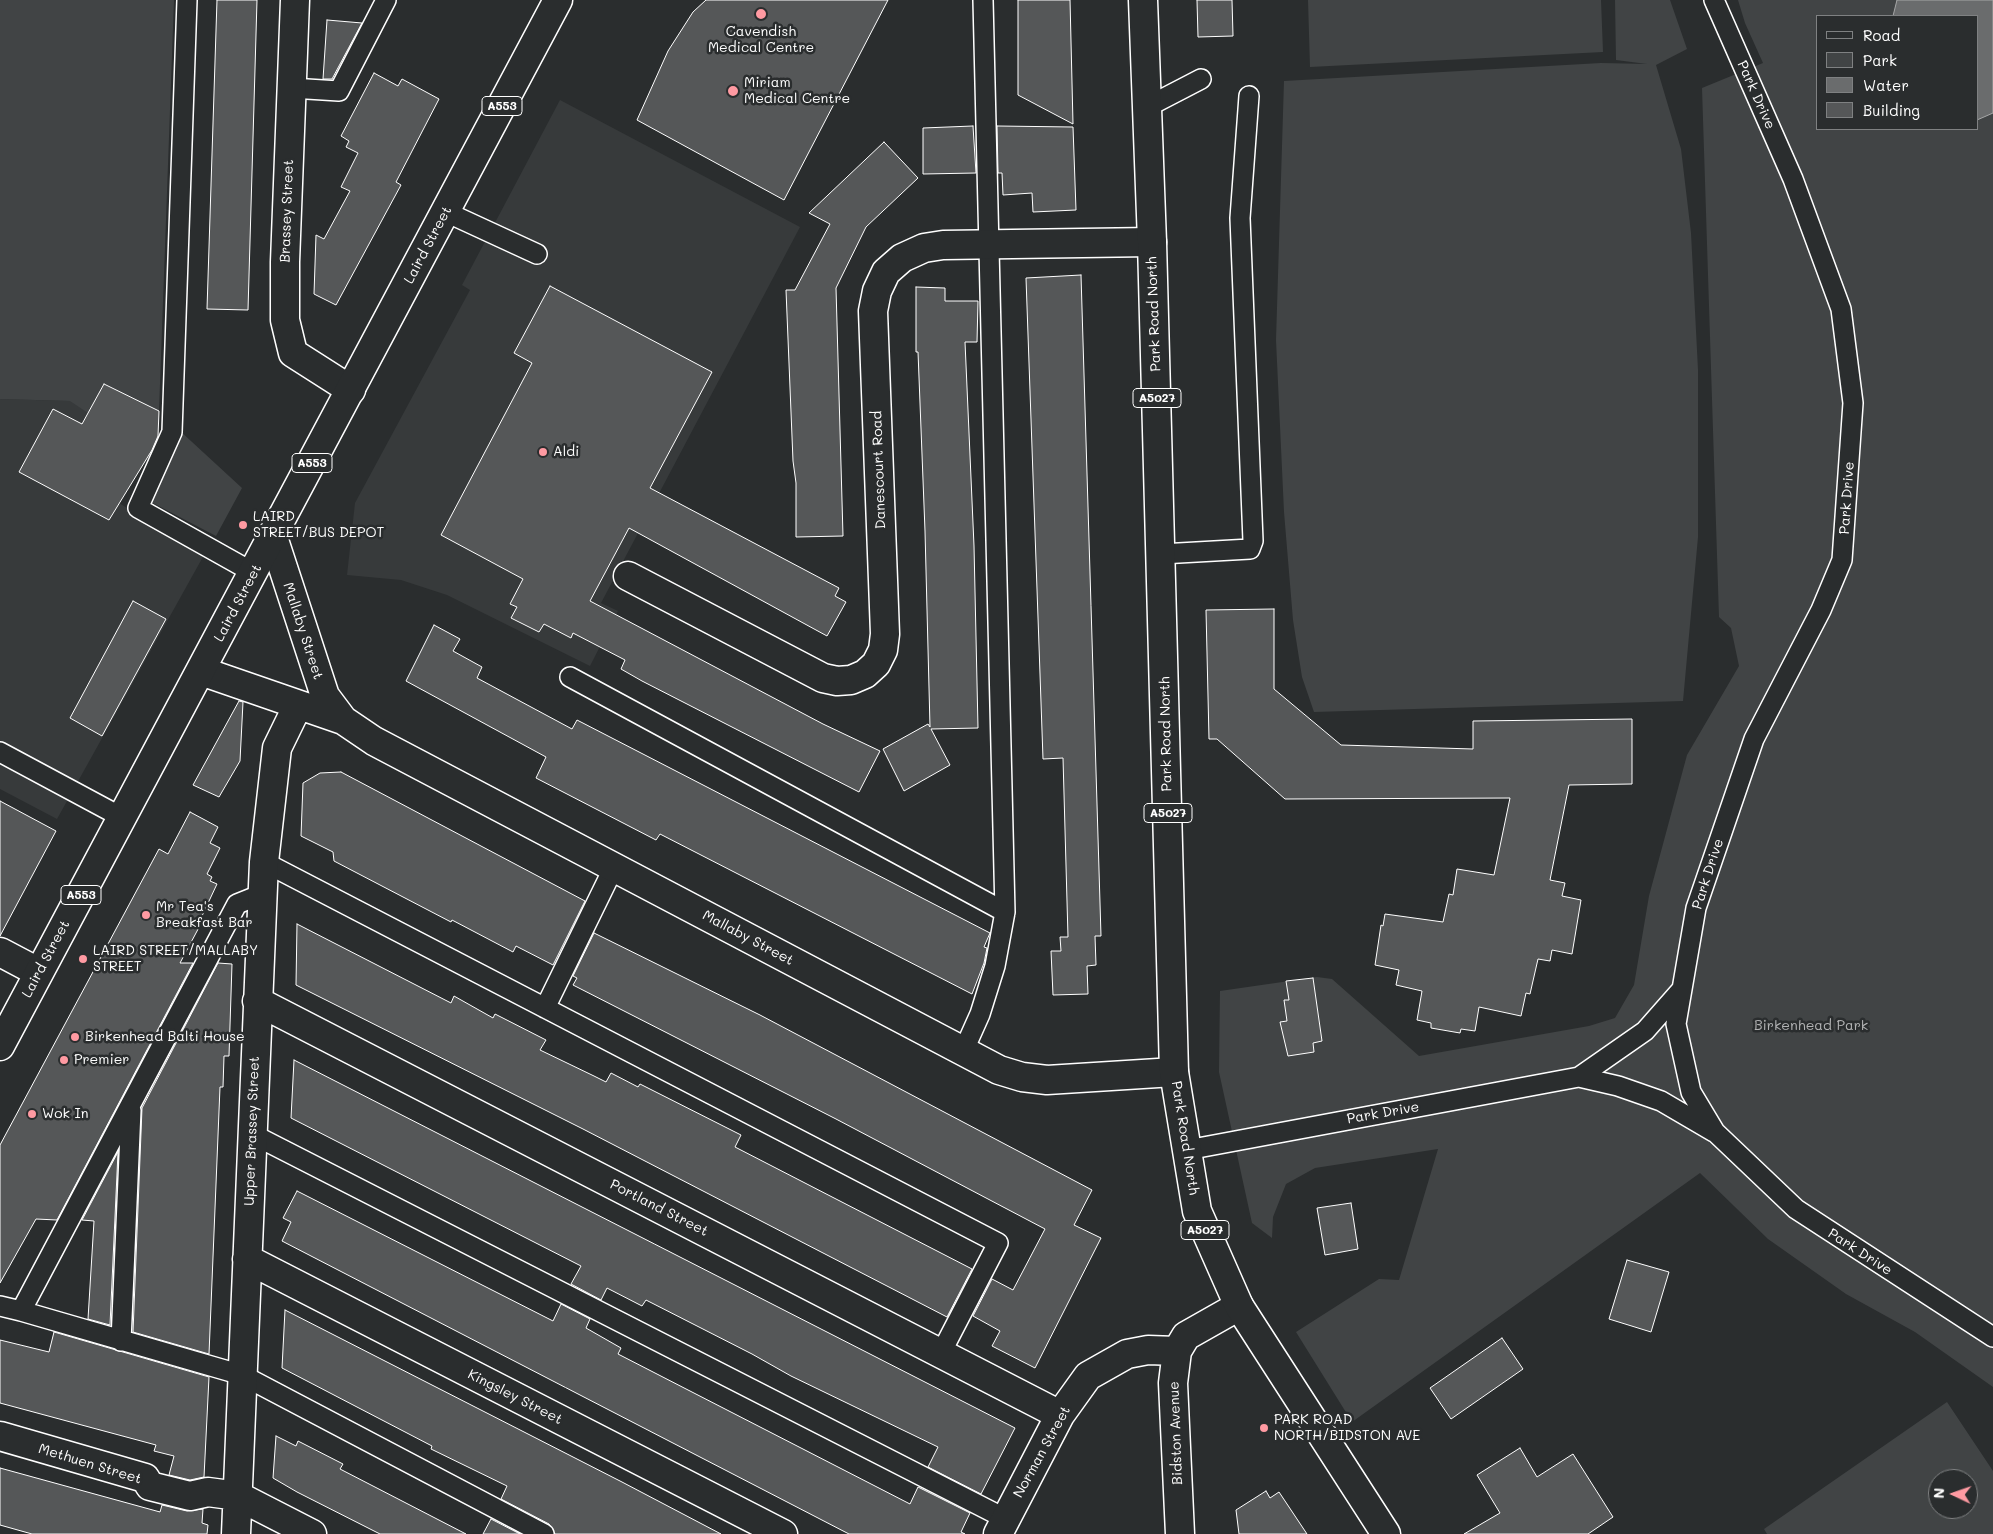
<!DOCTYPE html>
<style>
body{margin:0}
#map{position:relative;width:1993px;height:1534px;overflow:hidden;background:#2a2d2e;font-family:Mali,sans-serif}
canvas{display:block}
.legend{position:absolute;left:1816px;top:15px;width:162px;height:115px;box-sizing:border-box;background:#2a2d2e;border:1px solid #7f8182;margin:0;padding:6px 9px;list-style:none;font-size:15px;color:#fff}
.legend li{display:flex;align-items:center;gap:10px;height:25px}
.legend b{width:25px;border:1px solid #7f8182}
.north{position:absolute;left:1928px;top:1469px;width:50px;height:50px;box-sizing:border-box;background:#2a2d2e;border:1px solid #7f8182;border-radius:50%;rotate:273deg;font-size:14px;font-weight:700;line-height:20px;text-align:center;color:#fff}
.north::after{content:'';display:block;margin:auto;width:18px;height:22px;background:#ff9aa2;clip-path:polygon(50% 0,100% 100%,50% 72%,0 100%)}
</style>
<div id="map">
<canvas width="1993" height="1534"></canvas>
<ul class="legend">
<li><b style="height:6px;background:#2a2d2e"></b>Road</li>
<li><b style="height:14px;background:#414445"></b>Park</li>
<li><b style="height:14px;background:#6a6c6d"></b>Water</li>
<li><b style="height:14px;background:#555758"></b>Building</li>
</ul>
<div class="north">N</div>
</div>
<script>
const ctx = document.querySelector('canvas').getContext('2d');
ctx.lineJoin = 'round';
function paint(path, color) {
  ctx.fillStyle = color;
  ctx.fill(path, 'evenodd');
}
function poly(rows) {
  const path = new Path2D();
  for (const r of rows) {
    path.moveTo(r[0], r[1]);
    for (let i = 2; i < r.length; i += 2) path.lineTo(r[i], r[i + 1]);
  }
  return path;
}
function stroke(path, color, width, dash) {
  ctx.strokeStyle = color;
  ctx.lineWidth = width;
  ctx.lineCap = dash ? 'butt' : 'round';
  ctx.setLineDash(dash || []);
  ctx.stroke(path);
}
function label(font, color, halo, rows, align = 'center') {
  ctx.font = font + ' Mali,sans-serif';
  ctx.lineWidth = 5;
  ctx.setLineDash([]);
  ctx.textBaseline = 'middle';
  ctx.strokeStyle = halo;
  ctx.fillStyle = color;
  for (const [text, x, y, turn = 0] of rows) {
    ctx.save();
    ctx.translate(x, y);
    ctx.rotate((+turn || 0) * Math.PI / 180);
    ctx.textAlign = isNaN(turn) ? turn : align;
    if (halo) ctx.strokeText(text, 0, 0);
    ctx.fillText(text, 0, 0);
    ctx.restore();
  }
}
paint(poly([
 [560,100,800,227,601,603,618,611,590,666,447,595,401,580,347,575,355,503,470,290,462,285],
 [104,384,159,411,158,440,119,503,204,555,57,819,0,789,0,399,70,401]
]), '#373a3b');
paint(poly([
 [0,0,174,0,159,411,104,384,88,413,70,401,0,399],
 [1308,0,1601,0,1603,52,1310,67],
 [1615,0,1670,0,1687,49,1656,65,1681,149,1691,233,1698,370,1698,537,1683,701,1314,712,1302,677,1293,620,1284,512,1276,340,1284,81,1601,63,1647,64,1616,60],
 [1738,0,1993,0,1993,1387,1915,1332,1846,1294,1768,1239,1700,1173,1352,1422,1296,1332,1379,1279,1399,1280,1438,1149,1315,1168,1286,1184,1273,1217,1272,1238,1252,1223,1219,1072,1220,991,1317,977,1332,979,1419,1056,1589,1026,1615,1018,1634,985,1649,896,1687,755,1739,666,1731,628,1719,617,1702,88,1763,63,1745,23],
 [1817,16,1977,16,1977,129,1817,129],
 [179,430,242,488,216,536,151,502,176,449],
 [1947,1402,1993,1471,1993,1534,1767,1534,1764,1529],
 [1938,1479,1968,1479,1968,1509,1938,1509]
]), '#414445');
const water = poly([
 [1897,0,1993,0,1993,113,1977,120,1977,16,1893,16,1897,0]
]);
paint(water, '#6a6c6d');
stroke(water, '#a6a7a7', 1);
const building = poly([
 [217,0,257,0,248,310,207,309,217,0],
 [706,0,888,0,784,200,637,120,668,51,693,12,706,0],
 [1018,0,1070,0,1073,124,1018,95,1018,0],
 [1197,0,1232,0,1233,36,1198,37,1197,0],
 [327,20,362,23,332,79,323,79,327,20],
 [374,73,398,86,402,79,439,99,396,182,401,185,336,305,314,294,316,235,324,239,350,191,341,187,358,153,346,147,349,141,341,136,374,73],
 [973,126,976,173,923,174,923,128,973,126],
 [997,126,1073,127,1076,210,1033,212,1032,193,1003,195,1002,173,998,173,997,126],
 [884,142,918,178,866,227,836,288,843,536,796,537,796,483,793,461,786,290,795,290,830,224,809,213,884,142],
 [1081,275,1101,936,1095,936,1096,965,1087,966,1088,994,1053,995,1051,951,1061,951,1060,937,1068,937,1063,758,1043,759,1026,278,1081,275],
 [550,286,712,372,650,488,839,588,835,596,846,602,827,636,629,528,590,601,823,724,880,751,859,792,642,681,621,669,625,660,573,633,571,638,544,624,539,632,511,618,517,607,510,604,523,579,441,535,532,363,514,353,550,286],
 [916,287,945,288,945,301,978,301,977,342,965,342,974,546,978,728,931,729,950,765,904,791,883,749,928,724,930,727,925,531,918,352,916,352,916,287],
 [104,384,159,411,158,436,152,450,109,520,19,472,53,409,82,424,104,384],
 [133,601,166,619,102,736,70,718,133,601],
 [1274,609,1274,689,1341,745,1473,749,1473,721,1632,719,1632,784,1569,785,1550,880,1565,883,1562,896,1581,900,1572,954,1552,950,1550,961,1538,959,1530,994,1526,993,1521,1016,1479,1007,1475,1031,1461,1029,1460,1033,1431,1028,1431,1023,1417,1020,1422,991,1396,985,1399,970,1375,965,1381,925,1383,926,1385,914,1443,922,1449,894,1453,895,1457,869,1494,875,1510,798,1285,799,1217,739,1209,739,1206,610,1274,609],
 [434,625,460,639,453,651,482,667,477,678,572,729,577,720,990,933,984,947,987,948,984,963,972,994,660,834,656,840,536,778,546,757,406,681,434,625],
 [239,701,243,702,240,761,219,797,193,785,239,701],
 [341,772,585,901,553,965,516,946,513,952,452,920,451,922,334,861,333,852,301,836,303,783,320,773,341,772],
 [0,801,56,831,0,936,0,801],
 [190,812,218,827,210,843,220,848,207,874,212,877,210,881,217,884,202,916,204,918,180,963,193,963,57,1220,36,1219,0,1283,0,1145,159,849,168,854,190,812],
 [297,924,451,1003,454,996,493,1018,495,1014,546,1040,540,1050,594,1076,606,1082,611,1073,638,1087,640,1084,741,1135,735,1147,972,1269,947,1317,583,1129,296,985,297,924],
 [594,933,760,1015,1092,1190,1074,1225,1101,1238,1035,1368,992,1346,1000,1331,973,1316,992,1279,1013,1290,1045,1229,836,1119,573,985,577,978,573,976,594,933],
 [218,963,232,964,229,1056,224,1056,223,1087,220,1087,209,1354,133,1332,142,1108,218,963],
 [1313,978,1322,1041,1313,1043,1314,1052,1288,1056,1280,1022,1287,1021,1284,1000,1289,1000,1286,981,1313,978],
 [294,1060,1015,1428,981,1494,928,1467,938,1447,791,1376,752,1354,646,1300,642,1306,607,1288,601,1300,571,1284,581,1266,291,1118,294,1060],
 [118,1152,110,1325,88,1319,94,1221,82,1220,118,1152],
 [297,1191,553,1321,561,1304,590,1319,586,1328,621,1348,618,1354,910,1504,918,1487,970,1513,961,1532,965,1534,849,1534,282,1241,291,1222,283,1218,297,1191],
 [1351,1203,1358,1249,1325,1255,1317,1208,1351,1203],
 [1627,1260,1669,1272,1651,1332,1609,1319,1627,1260],
 [285,1310,622,1482,721,1534,555,1534,549,1524,501,1499,507,1486,431,1449,432,1446,282,1368,285,1310],
 [54,1332,209,1377,204,1477,190,1480,169,1475,174,1456,154,1451,156,1445,0,1403,0,1340,49,1352,54,1332],
 [1502,1338,1523,1369,1451,1419,1430,1388,1502,1338],
 [276,1436,296,1446,298,1441,343,1464,340,1469,466,1534,380,1534,297,1492,273,1478,276,1436],
 [1520,1448,1537,1477,1573,1454,1613,1517,1588,1534,1464,1534,1500,1513,1477,1475,1520,1448],
 [0,1468,160,1512,162,1505,187,1511,203,1509,202,1523,208,1525,207,1534,32,1534,0,1525,0,1468],
 [1266,1491,1270,1498,1279,1492,1307,1534,1239,1534,1236,1510,1266,1491],
 [491,1519,520,1534,483,1534,491,1519]
]);
paint(building, '#555758');
stroke(building, '#fff', 1);
const lane = poly([
 [187,0,172,432,138,508,254,573],
 [1714,0,1793,179,1841,309,1853,403,1842,560,1821,610,1754,739,1696,908,1676,1024,1691,1092,1715,1132,1796,1209,1993,1337],
 [291,88,339,91,386,0],
 [1147,107,1201,79],
 [446,212,537,254],
 [1161,554,1250,549,1253,541,1240,218,1249,96],
 [570,677,1005,912],
 [0,752,123,818],
 [264,862,998,1243,941,1353],
 [262,894,237,904,21,1311,242,1375,544,1534],
 [545,1008,614,867],
 [963,1052,980,1014,995,966,1005,912,983,0],
 [1579,1077,1645,1031,1682,989],
 [252,1134,1006,1519],
 [1187,1150,1579,1077,1618,1086,1661,1101,1714,1132],
 [0,1306,21,1311],
 [121,1341,131,1110]
]);
const street = poly([
 [295,0,285,262,285,320,293,353,351,390],
 [273,537,325,696,343,720],
 [628,576,823,678,837,681,851,680,865,674,876,664,883,650,885,634,873,311,877,291,886,272,902,258,924,248,943,245,1152,242],
 [201,671,343,720,374,741,999,1070,1022,1077,1047,1080,1174,1072],
 [0,952,38,972],
 [257,1001,1060,1415],
 [247,1259,783,1534],
 [0,1436,145,1478,150,1486,190,1496,208,1492,238,1496,312,1534],
 [236,1534,264,862,277,748,298,705],
 [998,1534,1060,1415,1088,1376,1127,1354,1148,1350,1177,1351],
 [1180,1534,1173,1383,1177,1351,1186,1336,1239,1306]
]);
const primary = poly([
 [1143,0,1152,242,1174,1072,1197,1211,1239,1306,1386,1534],
 [0,1046,558,0]
]);
stroke(lane, '#fff', 22);
stroke(street, '#fff', 31);
stroke(primary, '#fff', 31);
stroke(lane, '#2a2d2e', 19);
stroke(street, '#2a2d2e', 28);
stroke(primary, '#2a2d2e', 28);
for (const [x, y, r, color] of [
 [761,14,6,"#ff9aa2"],
 [733,91,6,"#ff9aa2"],
 [543,452,5,"#ff9aa2"],
 [243,525,5,"#ff9aa2"],
 [146,915,5,"#ff9aa2"],
 [83,959,5,"#ff9aa2"],
 [75,1037,5,"#ff9aa2"],
 [64,1060,5,"#ff9aa2"],
 [32,1114,5,"#ff9aa2"],
 [1264,1428,5,"#ff9aa2"]
]) {
  const dot = new Path2D();
  dot.arc(x, y, r, 0, 2 * Math.PI);
  ctx.fillStyle = color;
  ctx.fill(dot);
  stroke(dot, '#2a2d2e', 2);
}
for (const [x, y, w] of [
 [502,106,40],
 [1157,398,48],
 [312,463,40],
 [1168,813,48],
 [81,895,40],
 [1205,1230,48]
]) {
  const box = new Path2D();
  box.roundRect(x - w / 2, y - 9.5, w, 19, 4);
  ctx.fillStyle = '#2a2d2e';
  ctx.fill(box);
  stroke(box, '#fff', 1);
}
label('bold 12px', '#fff', null, [
 ["A553",502,106],
 ["A5027",1157,398],
 ["A553",312,463],
 ["A5027",1168,813],
 ["A553",81,895],
 ["A5027",1205,1230]
]);
label('14px', '#fff', '#2a2d2e', [
 ["Cavendish",761,32,"center"],
 ["Medical Centre",761,48,"center"],
 ["Miriam",744,83],
 ["Medical Centre",744,99],
 ["Aldi",553,452],
 ["LAIRD",253,517],
 ["STREET/BUS DEPOT",253,533],
 ["Mr Tea's",156,907],
 ["Breakfast Bar",156,923],
 ["LAIRD STREET/MALLABY",93,951],
 ["STREET",93,967],
 ["Birkenhead Balti House",85,1037],
 ["Premier",74,1060],
 ["Wok In",42,1114],
 ["PARK ROAD",1274,1420],
 ["NORTH/BIDSTON AVE",1274,1436]
], 'left');
label('14px', '#fff', '#2a2d2e', [
 ["Park Drive",1756,95,66],
 ["Brassey Street",287,211,-88],
 ["Laird Street",428,245,-62],
 ["Park Road North",1154,314,-92],
 ["Danescourt Road",879,470,-92],
 ["Park Drive",1847,498,-86],
 ["Laird Street",238,603,-62],
 ["Mallaby Street",303,631,72],
 ["Park Road North",1166,734,-91],
 ["Park Drive",1708,874,-72],
 ["Mallaby Street",748,938,28],
 ["Laird Street",46,959,-62],
 ["Park Drive",1383,1113,-10],
 ["Upper Brassey Street",252,1131,-88],
 ["Park Road North",1185,1138,81],
 ["Portland Street",659,1208,27],
 ["Park Drive",1860,1252,33],
 ["Kingsley Street",515,1397,27],
 ["Bidston Avenue",1176,1433,-92],
 ["Norman Street",1042,1452,-61],
 ["Methuen Street",90,1464,17]
]);
label('14px', '#b3b4b5', '#2a2d2e', [
 ["Birkenhead Park",1811,1026]
]);
</script>
